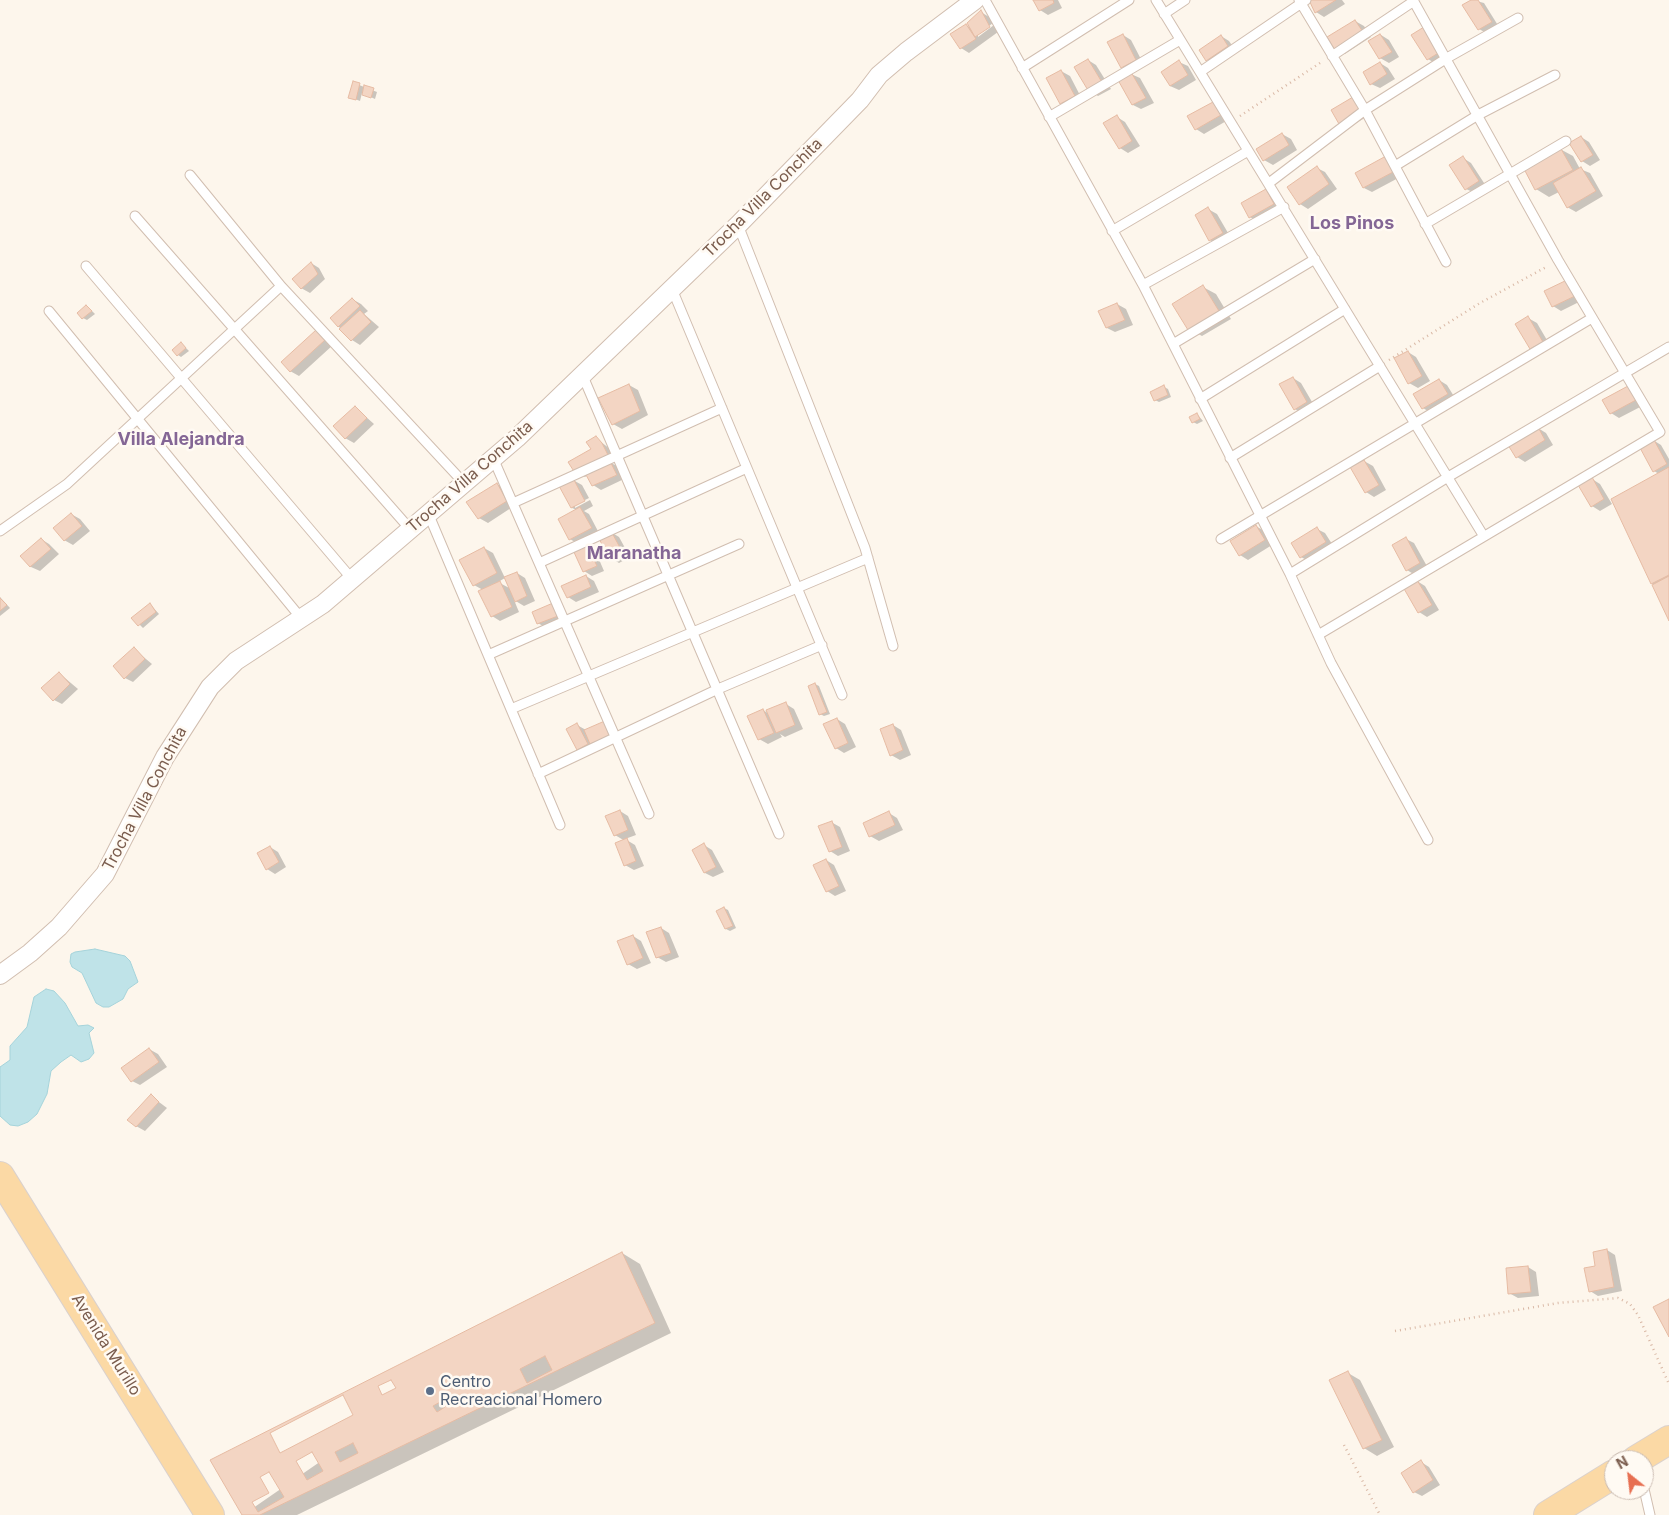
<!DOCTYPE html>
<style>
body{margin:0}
#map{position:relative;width:1669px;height:1515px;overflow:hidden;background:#fdf6ec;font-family:Inter,sans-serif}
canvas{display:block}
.north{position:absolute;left:1604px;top:1450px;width:50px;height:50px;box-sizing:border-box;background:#fffaf3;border:1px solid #cabbb1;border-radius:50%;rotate:331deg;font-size:14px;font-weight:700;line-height:20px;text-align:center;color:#7a5c4d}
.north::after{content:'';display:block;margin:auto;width:18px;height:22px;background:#e76f51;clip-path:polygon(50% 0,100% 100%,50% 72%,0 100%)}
</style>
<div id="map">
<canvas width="1669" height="1515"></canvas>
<div class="north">N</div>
</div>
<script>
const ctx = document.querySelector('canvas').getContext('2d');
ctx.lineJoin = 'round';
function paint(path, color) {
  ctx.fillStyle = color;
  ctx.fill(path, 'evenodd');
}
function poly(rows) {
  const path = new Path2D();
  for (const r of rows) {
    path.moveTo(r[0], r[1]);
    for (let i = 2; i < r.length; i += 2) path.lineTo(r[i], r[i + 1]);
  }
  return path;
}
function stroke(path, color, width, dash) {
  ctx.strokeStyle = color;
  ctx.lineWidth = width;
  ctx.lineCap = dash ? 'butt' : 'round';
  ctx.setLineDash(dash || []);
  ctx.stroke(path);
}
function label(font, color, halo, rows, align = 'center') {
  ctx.font = font + ' Inter,sans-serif';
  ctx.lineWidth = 5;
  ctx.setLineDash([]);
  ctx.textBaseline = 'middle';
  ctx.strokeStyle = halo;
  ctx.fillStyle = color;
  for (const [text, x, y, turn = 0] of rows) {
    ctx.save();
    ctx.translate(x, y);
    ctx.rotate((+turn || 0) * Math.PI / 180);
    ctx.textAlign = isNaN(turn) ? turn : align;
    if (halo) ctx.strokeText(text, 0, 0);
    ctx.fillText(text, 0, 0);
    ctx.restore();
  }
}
const water = poly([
 [95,949,125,956,130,961,138,982,128,989,123,999,109,1007,103,1007,96,1003,82,973,72,967,70,962,71,954,75,952,95,949],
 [46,989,54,991,65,1003,78,1026,88,1025,94,1028,89,1033,94,1053,89,1059,81,1062,71,1055,61,1062,51,1071,47,1094,37,1114,28,1122,18,1126,10,1125,0,1116,0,1067,10,1060,10,1046,27,1027,34,997,46,989]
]);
paint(water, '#bfe3e8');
stroke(water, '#a5d3da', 1);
paint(poly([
 [1035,0,1058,0,1062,8,1048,15,1040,10],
 [1311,0,1342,0,1345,4,1324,17,1316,12,1309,1],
 [1473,0,1484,3,1499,27,1488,34,1479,29],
 [981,12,989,17,993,23,978,34,978,37,994,25,998,32,969,53,961,48,966,25,971,28],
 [1355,21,1364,26,1371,37,1345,54,1336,49],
 [1432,33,1448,57,1436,64,1428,59],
 [1123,35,1131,40,1144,65,1130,72,1122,67],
 [1381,35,1389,40,1399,57,1389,63,1380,58],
 [1221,36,1229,41,1236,51,1216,65,1207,60,1200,50],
 [1088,60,1096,65,1111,89,1098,96,1090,91],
 [1179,62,1188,66,1196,80,1179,90,1170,86],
 [1380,63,1388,68,1395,79,1380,88,1371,84],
 [1061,71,1070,76,1083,101,1069,108,1061,103],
 [1131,74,1140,78,1154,103,1141,109,1133,105,1119,80],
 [354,83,377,92,375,99,362,93,360,101,350,97],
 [1213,103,1221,108,1228,120,1204,134,1196,129],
 [1332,110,1368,116,1348,128,1340,123],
 [1117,117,1125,122,1140,146,1128,153,1120,148],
 [1282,134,1291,139,1297,150,1273,165,1264,160],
 [1581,137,1589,142,1600,160,1590,166,1582,161],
 [1560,149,1573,156,1580,169,1590,173,1603,196,1576,212,1567,207,1559,192,1549,197,1536,189],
 [1386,157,1402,176,1372,192,1364,188],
 [1463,158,1471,163,1486,186,1475,193,1466,189],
 [1317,168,1325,172,1337,189,1308,209,1300,204],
 [1266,191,1274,196,1282,209,1258,222,1250,217],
 [1208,209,1217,214,1231,238,1218,245,1210,240],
 [311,263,319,268,325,279,310,293,301,288],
 [1567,281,1583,300,1561,311,1553,306],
 [1203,287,1216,294,1231,319,1202,336,1189,329],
 [352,299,361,304,368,311,364,314,379,327,360,345,352,340,338,326],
 [1117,304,1126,309,1133,325,1115,332,1107,328],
 [87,306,95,314,87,320,83,318],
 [1528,318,1537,323,1551,347,1539,353,1531,348],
 [316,331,333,345,299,376,290,371],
 [181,343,189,351,181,357,178,355],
 [1408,352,1416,357,1430,381,1418,388,1409,383],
 [1293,378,1301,383,1315,407,1303,414,1295,409],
 [1439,380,1447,385,1455,398,1431,413,1423,408],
 [629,385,638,390,648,415,622,429,613,424],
 [1164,387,1168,389,1171,397,1159,402,1155,400],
 [1628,387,1644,405,1619,418,1611,413],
 [355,407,374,424,354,443,345,438],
 [1197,414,1203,421,1197,424,1193,422],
 [1538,428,1546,433,1553,445,1525,462,1517,457],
 [596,438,610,449,616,460,611,463,619,467,624,479,601,490,593,485,588,475,585,477,576,472,592,450],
 [1653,440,1661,445,1669,459,1669,618,1652,583,1659,474,1654,471],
 [1364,461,1373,466,1386,490,1374,497,1366,492],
 [1592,479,1600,484,1612,504,1600,511,1592,506],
 [573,480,582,485,589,498,575,505,575,508,590,500,593,506,584,511,589,514,599,533,578,544,570,539,577,510,572,508,561,486],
 [497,484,505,489,514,506,488,523,479,518],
 [71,514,80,519,90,531,73,545,64,540],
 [1256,526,1264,531,1272,545,1248,560,1240,555],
 [1317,529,1325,533,1334,547,1310,562,1301,557,1293,544],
 [611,532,619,537,630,557,619,563,611,558],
 [41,539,49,544,59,554,40,571,31,567,22,556],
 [1406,539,1414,543,1428,568,1415,575,1407,570],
 [586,545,595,550,604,571,592,576,584,571],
 [484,548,493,553,505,578,498,582,511,589,517,573,525,578,535,601,524,606,514,600,519,612,500,621,492,616,483,590,474,585],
 [586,576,594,581,599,592,576,602,568,597],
 [1417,581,1425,586,1439,610,1427,617,1419,612],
 [0,597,10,608,0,616],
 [150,604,159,614,143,628,133,618],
 [553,605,566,620,546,628,538,623],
 [134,649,152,664,133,682,125,678],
 [59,673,78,689,62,704,54,700],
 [815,684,819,686,830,714,824,716,820,714],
 [786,704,794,709,803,729,785,737,780,734,782,737,768,744,759,739,763,710,769,714],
 [837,719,845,724,856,747,844,753,836,748],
 [607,722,616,726,621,739,586,754,578,749,577,725,586,730],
 [893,725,901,730,911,755,900,760,891,755],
 [620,811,628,816,636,835,625,839,635,845,644,866,634,870,625,865,625,841,615,835],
 [889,813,897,818,903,830,879,841,870,836],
 [831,822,840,827,850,851,838,856,830,851],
 [704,845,712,850,724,872,713,877,705,873],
 [270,847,278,852,286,867,275,874,267,869],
 [826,860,834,865,846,891,835,896,827,891],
 [724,908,728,910,736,928,730,931,726,929],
 [661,928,669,933,679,957,666,962,657,957],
 [633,936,641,941,651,963,637,969,628,964],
 [149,1049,158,1054,167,1067,140,1085,132,1081],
 [151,1096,167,1108,145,1131,136,1126],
 [1607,1250,1615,1255,1622,1291,1598,1296,1590,1291,1597,1267],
 [622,1253,640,1264,671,1333,297,1515,243,1515],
 [1528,1267,1536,1272,1539,1296,1518,1298,1509,1293],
 [1348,1373,1360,1380,1394,1447,1377,1456,1364,1448],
 [1421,1462,1429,1467,1440,1485,1422,1496,1414,1492]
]), '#0003');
const building = poly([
 [1033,0,1053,0,1054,3,1039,11,1033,0],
 [1309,0,1336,0,1315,13,1309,0],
 [1471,0,1478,0,1492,22,1478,30,1462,5,1471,0],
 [981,10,990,27,975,37,967,23,981,10],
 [1355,20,1363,32,1335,50,1327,37,1355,20],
 [966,24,976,39,960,49,950,34,966,24],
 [1424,27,1440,52,1427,60,1411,35,1424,27],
 [1123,34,1136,60,1121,68,1107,42,1123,34],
 [1380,34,1392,52,1379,59,1368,41,1380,34],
 [1221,35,1228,46,1206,61,1199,50,1221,35],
 [1088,59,1103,84,1089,92,1074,67,1088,59],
 [1179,60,1188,75,1170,86,1161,72,1179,60],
 [1380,62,1387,74,1370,85,1363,72,1380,62],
 [1061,70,1075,96,1060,104,1046,78,1061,70],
 [1131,72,1146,98,1132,105,1118,80,1131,72],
 [353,81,360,83,356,100,348,98,353,81],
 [364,85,374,88,371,98,362,95,364,85],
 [1353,97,1361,111,1339,124,1331,110,1353,97],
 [1213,102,1221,115,1195,130,1187,116,1213,102],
 [1117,115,1132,141,1119,149,1103,123,1117,115],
 [1282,133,1289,145,1263,161,1256,149,1282,133],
 [1581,136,1593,155,1581,162,1569,143,1581,136],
 [1560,147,1573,170,1535,190,1523,167,1560,147],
 [1386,156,1395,171,1363,188,1355,173,1386,156],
 [1463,156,1479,181,1465,190,1449,165,1463,156],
 [1317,166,1329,184,1299,205,1287,187,1317,166],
 [1581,167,1596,191,1567,208,1553,183,1581,167],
 [1266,189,1274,204,1249,218,1241,203,1266,189],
 [1208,207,1223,233,1209,241,1195,215,1208,207],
 [311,262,318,274,301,289,292,279,311,262],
 [1567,280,1575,296,1552,307,1544,291,1567,280],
 [1203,285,1219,311,1188,330,1172,304,1203,285],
 [352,298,360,306,338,327,330,318,352,298],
 [1117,303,1125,320,1106,328,1098,311,1117,303],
 [86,305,92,311,82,319,77,313,86,305],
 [360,310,371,322,351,341,339,329,360,310],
 [1528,316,1543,342,1530,349,1515,324,1528,316],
 [316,330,325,340,290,372,281,362,316,330],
 [181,342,186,348,177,356,172,350,181,342],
 [1408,351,1422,376,1408,384,1394,358,1408,351],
 [1293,377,1307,402,1294,410,1279,384,1293,377],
 [1439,379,1448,394,1422,409,1413,394,1439,379],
 [629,384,640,411,612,425,598,398,629,384],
 [1164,385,1168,395,1154,401,1150,392,1164,385],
 [1628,386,1636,400,1610,414,1602,400,1628,386],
 [355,406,367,418,345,439,333,426,355,406],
 [1197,413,1200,419,1192,423,1189,417,1197,413],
 [1538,427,1545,440,1516,458,1508,445,1538,427],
 [596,436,602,443,608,455,575,473,568,462,591,449,586,442,596,436],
 [1653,438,1667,464,1653,472,1639,446,1653,438],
 [1364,460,1379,485,1365,493,1350,467,1364,460],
 [610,461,617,475,592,486,585,473,610,461],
 [1669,467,1669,575,1651,584,1611,499,1669,467],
 [1592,477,1604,499,1591,507,1578,485,1592,477],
 [573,478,585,501,571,508,559,486,573,478],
 [497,483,507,501,478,519,466,502,497,483],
 [580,507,592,528,569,540,558,519,580,507],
 [71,513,82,526,64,541,53,528,71,513],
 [1256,525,1265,540,1239,556,1230,541,1256,525],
 [1317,527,1326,542,1300,558,1291,543,1317,527],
 [611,531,623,553,610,559,598,537,611,531],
 [1406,537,1420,563,1406,571,1392,545,1406,537],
 [41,538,51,549,30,567,20,556,41,538],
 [586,543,597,566,583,572,573,550,586,543],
 [484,547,497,573,473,586,459,560,484,547],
 [517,572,527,596,515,602,504,577,517,572],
 [586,575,591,587,567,598,561,586,586,575],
 [1669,576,1669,621,1652,585,1669,576],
 [1417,580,1432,605,1418,613,1403,587,1417,580],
 [500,581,512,607,491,617,478,591,500,581],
 [0,598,7,605,0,611,0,598],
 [150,603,156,612,138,626,131,618,150,603],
 [553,603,558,616,537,624,532,612,553,603],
 [134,647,145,659,124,679,113,666,134,647],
 [59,672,70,684,53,701,41,688,59,672],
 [815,683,827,712,819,715,808,686,815,683],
 [786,702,795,725,776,733,766,710,786,702],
 [763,709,774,733,758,740,747,716,763,709],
 [837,718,848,743,835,749,823,724,837,718],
 [607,720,613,735,590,744,584,730,607,720],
 [577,723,588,744,577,750,566,729,577,723],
 [893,724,903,750,890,756,880,729,893,724],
 [620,810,628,830,614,836,605,816,620,810],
 [889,811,895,825,869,837,863,823,889,811],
 [832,821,842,847,829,852,818,826,832,821],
 [627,838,636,861,624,866,615,843,627,838],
 [704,843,716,867,704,873,692,850,704,843],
 [270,846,279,862,266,870,257,853,270,846],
 [826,859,839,886,826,892,813,865,826,859],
 [724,907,733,926,725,929,716,911,724,907],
 [661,927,671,953,656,958,646,932,661,927],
 [633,935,643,958,627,965,617,941,633,935],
 [149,1048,159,1062,131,1082,121,1068,149,1048],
 [151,1094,159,1102,136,1127,127,1120,151,1094],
 [1607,1249,1614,1287,1589,1292,1584,1268,1595,1266,1593,1252,1607,1249],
 [622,1252,655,1323,260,1515,242,1515,210,1460,622,1252],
 [1528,1266,1531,1292,1508,1294,1506,1268,1528,1266],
 [1669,1299,1669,1337,1653,1307,1669,1299],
 [545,1356,552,1370,527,1383,520,1369,545,1356],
 [1348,1371,1382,1440,1363,1449,1329,1380,1348,1371],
 [391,1380,396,1388,382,1395,378,1386,391,1380],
 [343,1395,353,1415,280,1453,270,1433,343,1395],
 [442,1401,445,1407,437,1412,433,1406,442,1401],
 [353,1443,358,1453,340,1462,335,1452,353,1443],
 [312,1452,323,1471,307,1480,296,1461,312,1452],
 [1421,1460,1433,1480,1413,1493,1401,1473,1421,1460],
 [269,1472,284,1497,258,1512,252,1502,269,1493,260,1477,269,1472]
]);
paint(building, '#f3d5c3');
stroke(building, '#e6bba3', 1);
const service = poly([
 [985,0,1143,285,1290,574,1331,663,1428,840],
 [1156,0,1483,535],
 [1299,0,1365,110,1446,262],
 [1164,14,1185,0],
 [1332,56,1414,1],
 [1022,68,1129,0],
 [1200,72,1306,0],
 [1049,117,1180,40],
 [1395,166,1478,115,1555,75],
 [190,175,281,286,464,483],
 [1269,183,1365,110,1447,58,1518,18],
 [135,216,410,529],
 [1425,224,1566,141],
 [738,225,865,548,893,646],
 [1112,231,1248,151],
 [86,266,352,579],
 [1143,285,1284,207],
 [672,289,842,695],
 [49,311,301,618],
 [1173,344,1315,259],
 [582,374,779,834],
 [1200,399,1345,309],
 [493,458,649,814],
 [1230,458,1380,366],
 [513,503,722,408],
 [428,513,560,825],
 [0,531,67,484,281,286],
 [1221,539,1592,318],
 [539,563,747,468],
 [1290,574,1448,477,1669,347],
 [1318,635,1660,432,1558,260,1413,0],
 [488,655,739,544],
 [511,709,868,558],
 [538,774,718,689,822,645],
 [1644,1489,1650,1515]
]);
const minor = poly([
 [0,975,30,953,59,927,105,874,165,757,210,687,236,661,323,604,517,438,738,225,860,100,879,75,906,52,975,0]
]);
const primary = poly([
 [0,1176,210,1515],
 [1636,1460,1669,1440],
 [1548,1515,1614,1474]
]);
stroke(service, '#d1beb0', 11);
stroke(minor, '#d1beb0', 20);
stroke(primary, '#dad1cd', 30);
stroke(poly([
 [1240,116,1323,61],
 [1389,360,1480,303,1548,266],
 [1395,1331,1558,1303,1618,1298,1630,1304,1638,1315,1669,1384],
 [1344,1445,1380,1515]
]), '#d9b8a5', 2.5, [1, 4]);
stroke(service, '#fff', 9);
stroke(minor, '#fff', 18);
stroke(primary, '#fbd9a5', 28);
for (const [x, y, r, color] of [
 [430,1391,5,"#5c6f8a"]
]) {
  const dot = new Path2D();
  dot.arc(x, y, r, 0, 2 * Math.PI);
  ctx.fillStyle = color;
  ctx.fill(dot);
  stroke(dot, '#fffaf3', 2);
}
label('16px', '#7a5c4d', '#fffaf3', [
 ["Trocha Villa Conchita",763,198,-45],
 ["Trocha Villa Conchita",470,477,-41],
 ["Trocha Villa Conchita",145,799,-62],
 ["Avenida Murillo",106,1345,58]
]);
label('16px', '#4e5e75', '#fffaf3', [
 ["Centro",440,1382],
 ["Recreacional Homero",440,1400]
], 'left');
label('bold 18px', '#846695', '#fffaf3', [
 ["Los Pinos",1352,224],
 ["Villa Alejandra",181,440],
 ["Maranatha",634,554]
]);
</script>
